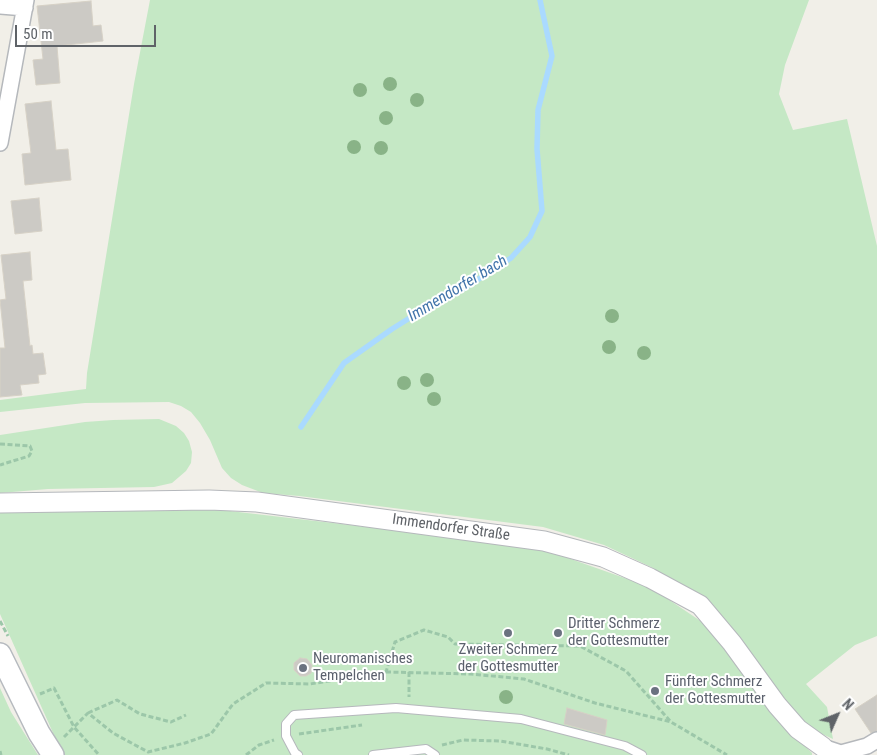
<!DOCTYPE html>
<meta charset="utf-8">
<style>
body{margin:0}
#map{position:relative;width:877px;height:755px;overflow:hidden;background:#f1efe8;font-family:"Roboto Condensed",sans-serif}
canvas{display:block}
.north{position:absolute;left:812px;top:690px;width:50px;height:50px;-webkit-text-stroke:4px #fff;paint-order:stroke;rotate:46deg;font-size:14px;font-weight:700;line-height:20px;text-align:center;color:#5f6368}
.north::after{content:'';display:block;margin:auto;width:18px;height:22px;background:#5f6368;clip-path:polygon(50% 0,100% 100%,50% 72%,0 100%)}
.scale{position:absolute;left:15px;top:25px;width:141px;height:22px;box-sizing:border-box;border:2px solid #5f6368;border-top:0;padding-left:6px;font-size:15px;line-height:18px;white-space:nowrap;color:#5f6368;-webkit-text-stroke:4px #fff;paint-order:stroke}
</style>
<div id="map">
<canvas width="877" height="755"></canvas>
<div class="north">N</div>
<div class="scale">50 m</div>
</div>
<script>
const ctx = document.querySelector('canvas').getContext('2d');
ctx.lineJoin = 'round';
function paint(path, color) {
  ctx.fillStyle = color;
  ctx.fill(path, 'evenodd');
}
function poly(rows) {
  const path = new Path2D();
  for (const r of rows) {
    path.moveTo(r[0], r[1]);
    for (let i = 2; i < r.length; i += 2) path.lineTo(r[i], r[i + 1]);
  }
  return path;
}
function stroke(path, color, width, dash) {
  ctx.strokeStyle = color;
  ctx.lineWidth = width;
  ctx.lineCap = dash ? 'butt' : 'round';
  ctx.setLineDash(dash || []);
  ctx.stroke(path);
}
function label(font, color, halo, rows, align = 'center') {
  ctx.font = font + ' "Roboto Condensed",sans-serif';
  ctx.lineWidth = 4;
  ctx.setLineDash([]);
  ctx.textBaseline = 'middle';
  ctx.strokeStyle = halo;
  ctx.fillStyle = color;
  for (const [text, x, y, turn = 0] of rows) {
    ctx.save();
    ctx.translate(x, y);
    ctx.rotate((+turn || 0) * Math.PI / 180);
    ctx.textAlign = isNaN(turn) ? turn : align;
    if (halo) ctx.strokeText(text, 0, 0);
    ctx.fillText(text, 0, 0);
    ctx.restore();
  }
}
paint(poly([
 [150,0,809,0,785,65,779,94,793,130,847,119,877,246,877,636,855,645,806,684,827,707,833,739,809,728,783,700,740,638,708,600,651,567,604,545,543,527,299,496,263,493,242,485,231,478,222,468,210,440,200,423,191,412,181,406,169,402,85,403,0,412,0,400,86,389,87,373,134,84],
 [159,419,176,426,184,433,189,441,192,452,191,463,186,471,172,483,154,487,48,489,0,493,0,435,85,422,113,420],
 [97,508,221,510,514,544,551,552,650,587,705,624,730,650,782,723,812,753,812,755,65,755,62,753,0,614,0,513],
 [0,688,11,712,38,755,0,755]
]), '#c5e8c5');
stroke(poly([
 [301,427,344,363,392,329,437,301,465,288,511,258,530,237,542,211,537,149,538,110,552,56,540,0]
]), '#aadaff', 5.5);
const building = poly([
 [91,1,93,26,101,25,103,41,57,46,60,83,36,85,33,60,43,59,37,6,91,1],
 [51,101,56,150,68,149,71,180,25,185,22,154,31,153,25,104,51,101],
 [39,198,42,231,15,234,11,201,39,198],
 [30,252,32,280,23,281,30,346,32,345,33,354,43,353,46,374,38,375,39,383,20,385,22,395,0,397,0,348,5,348,0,300,6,299,1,255,30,252],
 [300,658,307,659,312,665,311,673,306,676,300,676,294,670,294,663,300,658],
 [877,695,877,731,871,733,855,709,877,695],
 [567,708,607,720,605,735,564,724,567,708]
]);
paint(building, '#cccac5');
stroke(building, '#d6d1c6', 1);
const service = poly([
 [298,755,295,753,286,736,286,724,294,715,396,708,521,719,625,746,642,755],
 [373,755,426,749,435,755]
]);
const minor = poly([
 [0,6,25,8],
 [0,143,26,0],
 [823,747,841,753,867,746,877,740]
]);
const tertiary = poly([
 [0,503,209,500,257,502,544,541,603,557,650,578,700,605,732,643,777,705,798,729,823,747]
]);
const secondary = poly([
 [0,654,39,733,53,755]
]);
stroke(service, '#b5b8bc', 10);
stroke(minor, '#b5b8bc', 18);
stroke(tertiary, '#b5b8bc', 21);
stroke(secondary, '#b6babf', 24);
stroke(poly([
 [0,444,30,446,32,451,29,456,0,465],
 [0,621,8,636],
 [386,672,471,674,524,679,595,703,671,722],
 [409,672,409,697],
 [40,694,54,688,74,727,99,755],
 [88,713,117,700,140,714,171,722,186,715],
 [299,734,362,725],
 [64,737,88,713,113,733,148,752,185,743,211,734,233,704,266,683,310,684,386,672,395,642,424,630,448,637,455,644,580,646,626,671,671,722,727,755],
 [442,745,463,740,500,741,547,749,569,755],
 [0,751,1,755],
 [246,755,259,745,274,740]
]), '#9cc7a9', 3, [5, 2.5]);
stroke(service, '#fff', 8);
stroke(minor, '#fff', 15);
stroke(tertiary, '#fff', 19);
stroke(secondary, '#fff', 21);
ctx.fillStyle = '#89b387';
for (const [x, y] of [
 [390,84],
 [360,90],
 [417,100],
 [386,118],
 [354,147],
 [381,148],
 [612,316],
 [609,347],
 [644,353],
 [427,380],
 [404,383],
 [434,399],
 [506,697]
]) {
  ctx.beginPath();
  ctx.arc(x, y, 7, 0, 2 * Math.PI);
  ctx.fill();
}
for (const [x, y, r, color] of [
 [508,633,5,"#6b7280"],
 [558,633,5,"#6b7280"],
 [303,668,5,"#6b7280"],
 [655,691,5,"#6b7280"]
]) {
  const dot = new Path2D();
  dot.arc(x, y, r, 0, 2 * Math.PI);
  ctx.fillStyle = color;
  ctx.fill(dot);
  stroke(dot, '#fff', 2);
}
label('15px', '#5f6368', '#fff', [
 ["Immendorfer Straße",451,528,8]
]);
label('15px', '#5b616d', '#fff', [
 ["Dritter Schmerz",568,624],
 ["der Gottesmutter",568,641],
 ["Zweiter Schmerz",508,650,"center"],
 ["der Gottesmutter",508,667,"center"],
 ["Neuromanisches",313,659],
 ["Tempelchen",313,676],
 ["Fünfter Schmerz",665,682],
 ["der Gottesmutter",665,699]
], 'left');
label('italic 16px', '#4174aa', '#fff', [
 ["Immendorfer bach",458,289,-31]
]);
</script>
